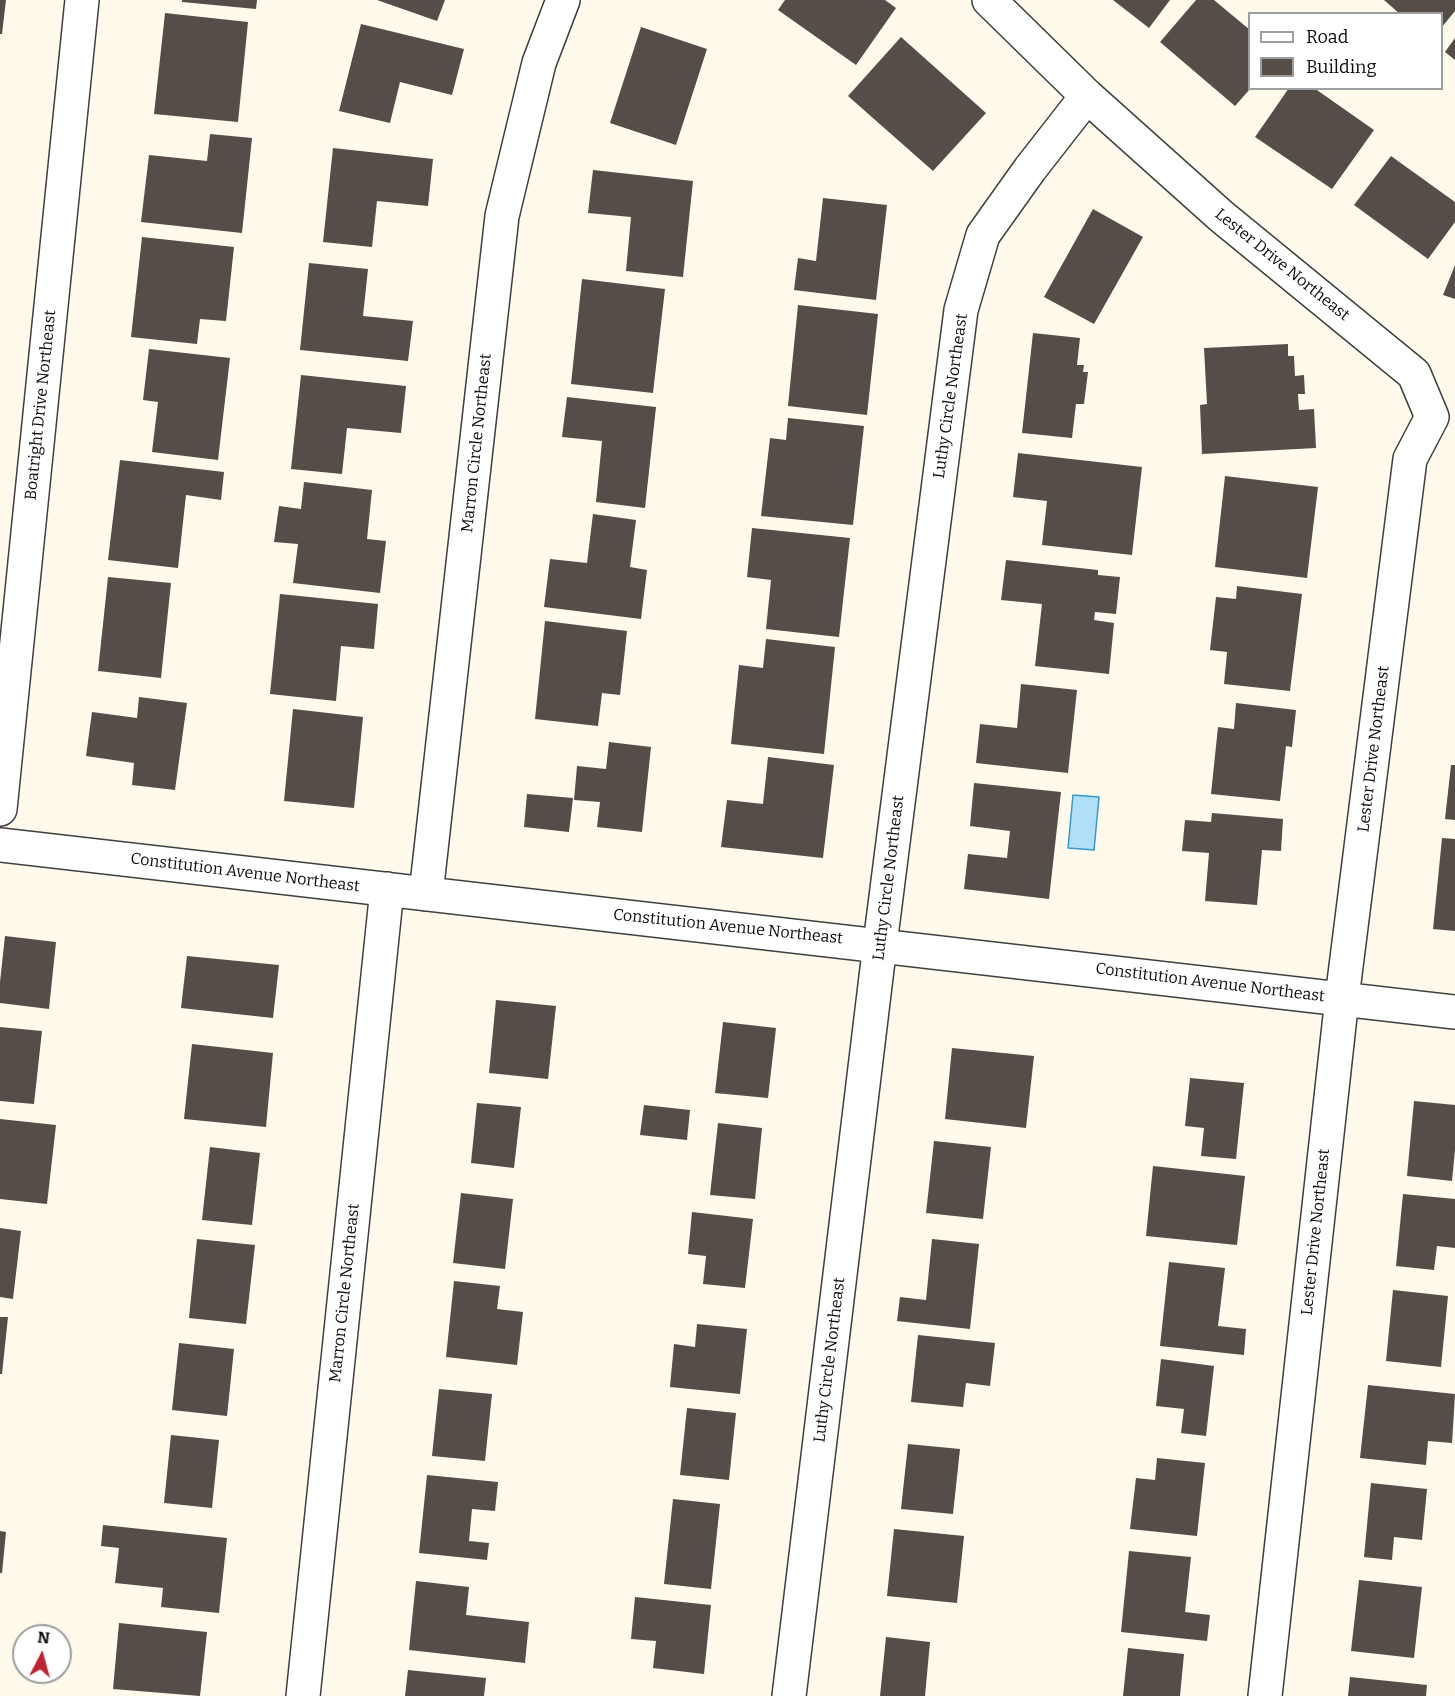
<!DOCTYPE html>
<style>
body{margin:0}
#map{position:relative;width:1455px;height:1696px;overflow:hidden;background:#fffaeb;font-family:Bitter,serif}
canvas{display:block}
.legend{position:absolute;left:1248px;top:12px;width:195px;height:78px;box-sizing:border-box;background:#fff;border:2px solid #9e9e9e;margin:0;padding:8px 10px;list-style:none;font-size:18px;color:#0c0c0c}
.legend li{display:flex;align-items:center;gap:12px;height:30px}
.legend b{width:30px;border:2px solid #9e9e9e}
.north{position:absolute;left:12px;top:1624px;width:60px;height:60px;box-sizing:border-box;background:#fff;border:2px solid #9e9e9e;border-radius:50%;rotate:6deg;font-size:16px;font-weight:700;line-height:24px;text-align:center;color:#0c0c0c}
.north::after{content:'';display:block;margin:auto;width:21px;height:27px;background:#be2331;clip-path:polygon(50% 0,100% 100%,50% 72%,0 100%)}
</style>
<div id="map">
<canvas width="1455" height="1696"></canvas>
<ul class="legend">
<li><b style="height:8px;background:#fff"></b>Road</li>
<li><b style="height:16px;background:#554d48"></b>Building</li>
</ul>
<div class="north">N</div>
</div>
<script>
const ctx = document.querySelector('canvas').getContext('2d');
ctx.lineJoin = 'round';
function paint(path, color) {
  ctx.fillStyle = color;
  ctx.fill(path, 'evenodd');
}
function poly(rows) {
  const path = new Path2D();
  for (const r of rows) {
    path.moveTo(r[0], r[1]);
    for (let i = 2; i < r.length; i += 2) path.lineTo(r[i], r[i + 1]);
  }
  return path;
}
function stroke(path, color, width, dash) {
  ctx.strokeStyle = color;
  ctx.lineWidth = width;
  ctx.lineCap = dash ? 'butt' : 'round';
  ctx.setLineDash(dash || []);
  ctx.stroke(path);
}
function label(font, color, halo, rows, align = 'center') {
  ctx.font = font + ' Bitter,serif';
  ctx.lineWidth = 6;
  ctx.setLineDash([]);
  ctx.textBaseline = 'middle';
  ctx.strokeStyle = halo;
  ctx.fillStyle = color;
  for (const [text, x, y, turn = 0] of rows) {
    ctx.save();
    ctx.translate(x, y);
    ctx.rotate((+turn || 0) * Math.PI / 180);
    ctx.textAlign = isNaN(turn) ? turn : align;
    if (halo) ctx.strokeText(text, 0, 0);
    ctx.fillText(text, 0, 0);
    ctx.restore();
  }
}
const water = poly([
 [1073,795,1099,797,1094,850,1068,848,1073,795]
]);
paint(water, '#b0dff7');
stroke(water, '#3699cf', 1.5);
paint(poly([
 [0,0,6,0,2,34,0,34],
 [182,0,257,0,256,9,182,2],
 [377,0,445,0,437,21],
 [785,0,885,0,896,8,856,65,778,10],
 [1113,0,1170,0,1149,28],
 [1196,0,1214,0,1250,30,1250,89,1235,106,1160,42],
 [1384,0,1455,0,1455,11,1442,27,1442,14,1400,14],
 [165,13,248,22,238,122,154,114],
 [361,24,464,49,452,95,400,82,390,123,339,111],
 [641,27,707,49,676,145,610,123],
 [901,37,986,113,933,171,848,96],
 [1455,38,1455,60,1445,52],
 [1289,88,1314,88,1374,130,1332,189,1255,137],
 [210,134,252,138,242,233,141,222,149,155,207,161],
 [333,148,433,159,428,206,377,201,372,247,323,242],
 [1391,156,1455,202,1455,222,1428,259,1354,205],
 [593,170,693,181,683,277,626,271,631,217,588,213],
 [823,198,887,205,876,300,794,290,798,258,816,261],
 [1093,209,1143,237,1094,324,1044,297],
 [142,237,234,247,226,321,200,319,197,344,131,337],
 [309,263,368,269,363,316,413,321,408,361,300,350],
 [1455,265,1455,299,1443,295],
 [582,279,665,289,653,393,571,384],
 [798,305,878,314,867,415,788,406],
 [1033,333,1080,338,1077,365,1084,365,1083,372,1088,372,1084,404,1076,404,1072,438,1022,433],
 [1288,344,1288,356,1294,356,1295,376,1304,375,1305,394,1298,394,1299,410,1314,409,1316,448,1202,454,1200,405,1207,404,1204,348],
 [149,349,230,358,218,460,152,452,158,402,143,400],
 [301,375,406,386,401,433,347,428,342,474,291,469],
 [567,397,656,407,645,508,596,502,602,441,562,437],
 [788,418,864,426,853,525,761,516,770,438,786,440],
 [1018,453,1142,467,1132,555,1042,545,1047,501,1013,497],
 [120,460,224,472,221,500,186,495,178,568,108,560],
 [1225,476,1318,487,1307,578,1215,567],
 [304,482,372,490,367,539,386,541,380,593,293,583,298,544,274,542,279,506,301,509],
 [593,514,636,520,630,567,647,570,641,619,544,607,550,559,587,563],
 [752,528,850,538,839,637,766,629,771,580,747,577],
 [1006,560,1098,570,1098,575,1120,577,1116,614,1095,612,1094,620,1114,623,1109,674,1035,666,1042,604,1001,600],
 [108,577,171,583,161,678,98,671],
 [1237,586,1302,594,1290,691,1224,684,1227,652,1210,650,1216,597,1236,599],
 [280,594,378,604,374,649,341,646,336,701,270,694],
 [545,621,627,631,620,695,602,693,598,726,535,719],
 [766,639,835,647,824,754,731,744,739,665,763,668],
 [1021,684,1077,690,1068,773,976,763,980,724,1017,728],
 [139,697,187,703,175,790,132,785,134,763,86,756,92,712,137,718],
 [1236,703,1296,710,1292,747,1286,746,1280,801,1211,794,1218,727,1234,729],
 [293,709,363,717,354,808,284,801],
 [609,742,651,747,642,832,597,827,600,802,574,800,577,766,606,769],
 [768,757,834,765,823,858,721,847,727,800,763,804],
 [1451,765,1455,765,1455,820,1445,819],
 [974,783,1061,792,1049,899,964,889,968,854,1007,858,1010,831,970,826],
 [527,794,573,798,569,832,524,827],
 [1212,813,1283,819,1281,851,1262,850,1257,905,1205,901,1209,853,1182,851,1185,820,1211,822],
 [1442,838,1455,839,1455,931,1433,929],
 [5,936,56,942,49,1009,0,1003,0,982],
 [187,956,279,965,273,1018,181,1008],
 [496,1000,556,1006,548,1079,489,1073],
 [723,1022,776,1028,768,1098,715,1093],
 [0,1027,42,1031,34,1104,0,1101],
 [192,1044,273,1053,266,1127,184,1119],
 [952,1048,1034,1056,1026,1128,945,1119],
 [1190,1078,1244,1083,1236,1159,1201,1156,1204,1128,1185,1126],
 [1414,1101,1455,1105,1455,1150,1452,1181,1407,1176],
 [477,1103,521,1107,514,1168,471,1163],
 [644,1105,690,1110,687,1140,640,1135],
 [0,1119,56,1125,47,1204,0,1199],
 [718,1123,762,1128,755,1199,710,1195],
 [934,1141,991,1147,983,1219,926,1213],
 [210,1147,260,1153,252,1225,202,1220],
 [1153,1166,1245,1176,1237,1245,1146,1236],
 [461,1193,513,1199,505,1269,453,1263],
 [1403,1194,1455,1199,1455,1248,1437,1246,1434,1270,1396,1266],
 [692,1212,753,1219,745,1288,703,1284,706,1256,688,1254],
 [0,1228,21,1231,13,1299,0,1297],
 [197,1239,255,1245,246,1324,189,1318],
 [932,1239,979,1244,970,1329,897,1321,900,1297,926,1300],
 [1169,1262,1225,1268,1218,1326,1246,1329,1244,1355,1160,1346],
 [454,1281,500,1286,497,1309,523,1312,517,1365,446,1357],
 [1393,1290,1448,1296,1441,1367,1386,1361],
 [0,1317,8,1317,2,1374,0,1374],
 [697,1324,747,1329,740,1394,670,1387,674,1344,695,1347],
 [918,1335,995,1343,990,1386,966,1383,963,1407,911,1402],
 [179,1343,234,1349,227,1416,172,1410],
 [1161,1359,1214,1366,1206,1436,1181,1433,1184,1409,1156,1406],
 [1368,1385,1455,1394,1452,1443,1428,1441,1426,1465,1360,1458],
 [439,1389,492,1394,485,1461,432,1456],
 [687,1408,736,1413,729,1480,680,1475],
 [171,1435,219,1440,212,1508,164,1503],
 [908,1444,960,1449,953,1514,901,1509],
 [1157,1458,1205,1463,1197,1536,1130,1529,1136,1478,1155,1480],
 [427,1475,498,1482,495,1511,472,1509,469,1541,489,1543,487,1560,419,1553],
 [1371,1483,1427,1489,1422,1540,1394,1537,1392,1560,1364,1557],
 [673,1499,720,1504,711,1589,664,1584],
 [103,1525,227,1538,219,1613,161,1607,163,1588,115,1583,119,1548,101,1546],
 [894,1529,964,1536,957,1603,887,1596],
 [0,1531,6,1532,2,1573,0,1573],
 [1129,1551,1191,1557,1185,1612,1210,1615,1207,1641,1121,1632],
 [1359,1580,1422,1587,1414,1658,1351,1651],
 [416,1581,469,1587,466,1615,529,1622,525,1663,409,1650],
 [635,1597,711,1605,704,1674,653,1668,656,1641,631,1639],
 [119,1623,207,1632,200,1696,113,1689],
 [886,1637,930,1642,925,1696,880,1696],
 [1128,1648,1184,1654,1180,1696,1123,1696],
 [408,1670,486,1678,484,1696,405,1696],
 [1350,1677,1427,1685,1426,1696,1348,1696]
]), '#554d48');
const minor = poly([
 [989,0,1087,96,1221,216,1414,374,1432,417,1410,459,1342,998,1265,1696],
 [0,809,82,0],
 [0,845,1455,1012],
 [426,894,502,216,539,63,563,0],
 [303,1696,387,889],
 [789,1696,880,944,961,310,983,235,1030,169,1087,96]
]);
stroke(minor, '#3f3f3f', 36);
stroke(minor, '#fff', 33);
label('16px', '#0c0c0c', '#fff', [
 ["Lester Drive Northeast",1282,265,39],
 ["Luthy Circle Northeast",951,396,-82],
 ["Boatright Drive Northeast",41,405,-84],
 ["Marron Circle Northeast",477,443,-84],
 ["Lester Drive Northeast",1374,749,-83],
 ["Constitution Avenue Northeast",245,873,7],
 ["Luthy Circle Northeast",889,878,-83],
 ["Constitution Avenue Northeast",728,927,6],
 ["Constitution Avenue Northeast",1210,983,7],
 ["Lester Drive Northeast",1316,1232,-84],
 ["Marron Circle Northeast",345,1293,-84],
 ["Luthy Circle Northeast",830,1360,-83]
]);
</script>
